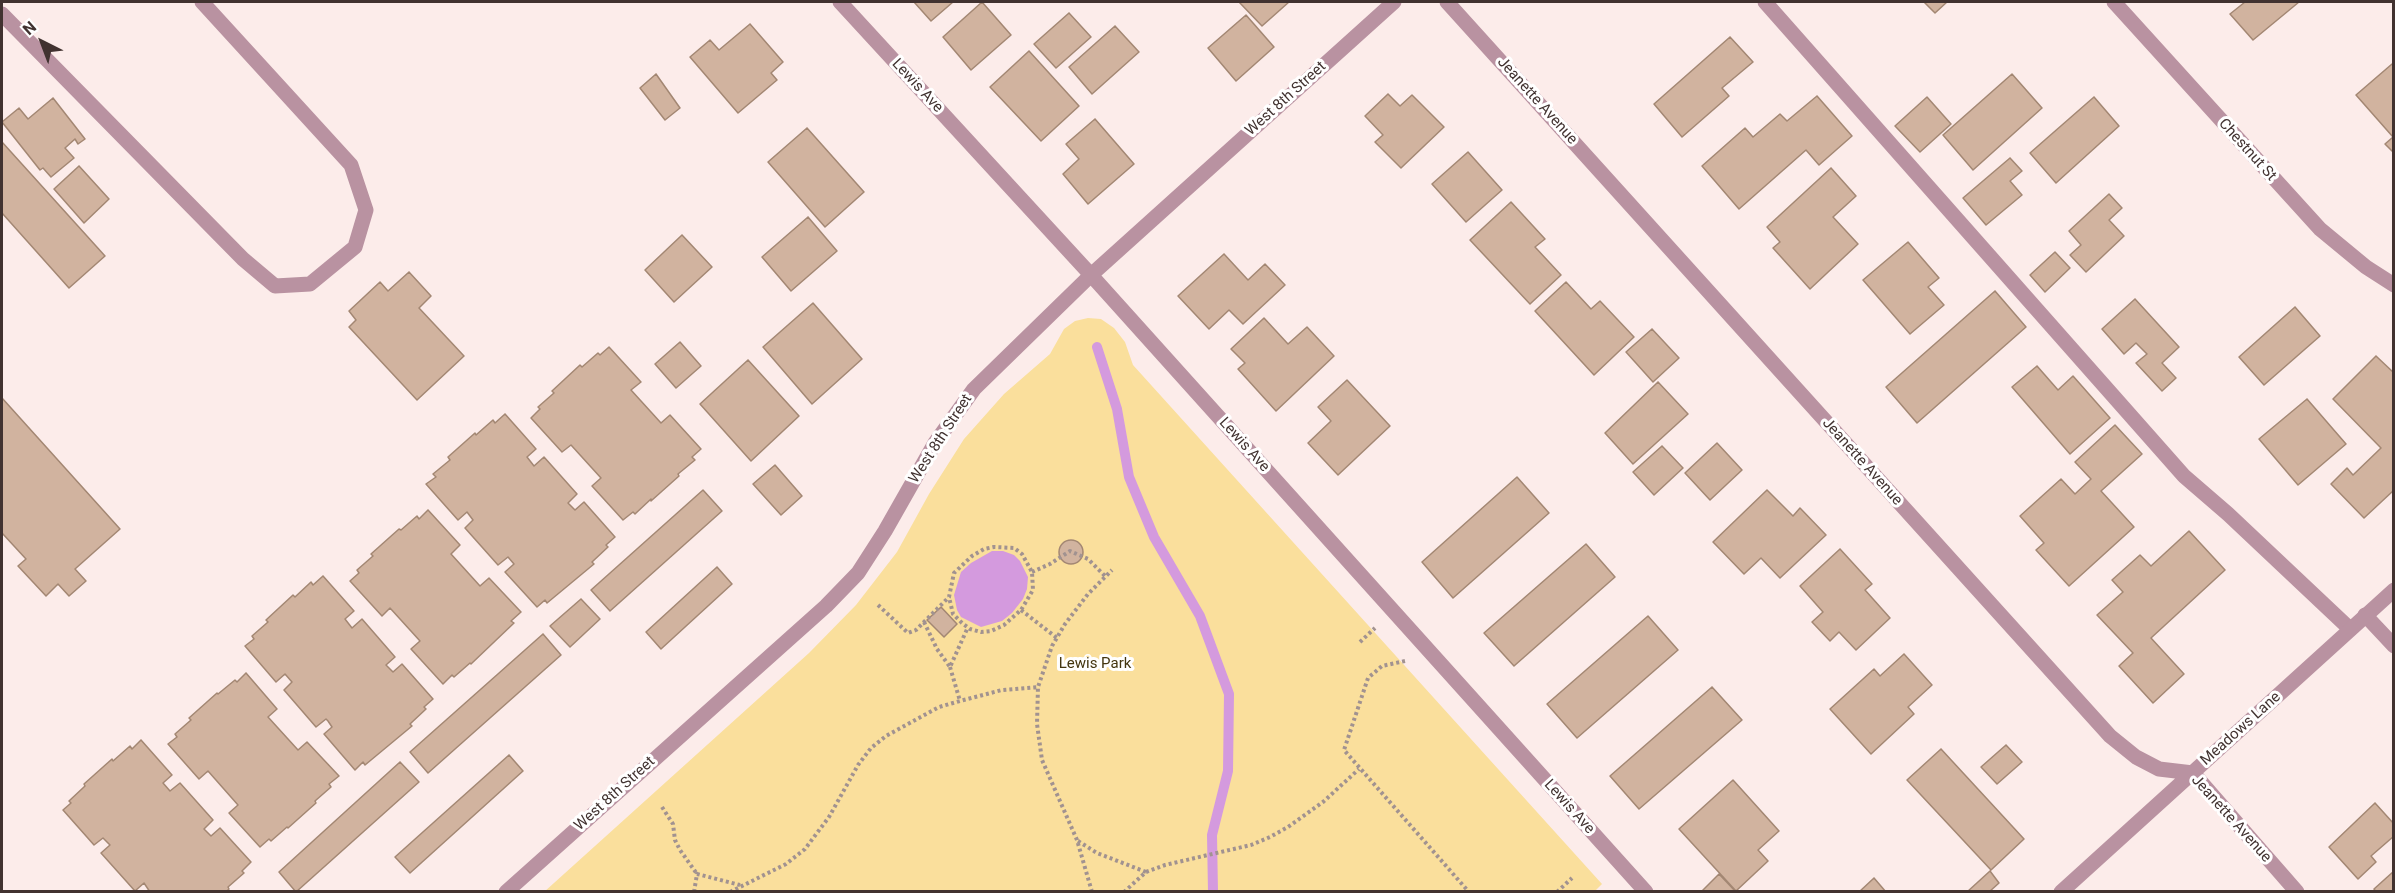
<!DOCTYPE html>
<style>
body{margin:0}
#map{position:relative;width:2395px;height:893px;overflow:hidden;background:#fcecea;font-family:Roboto,sans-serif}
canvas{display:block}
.frame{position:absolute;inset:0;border:3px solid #413230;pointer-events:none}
.north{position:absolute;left:12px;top:12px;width:60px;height:60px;-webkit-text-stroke:4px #fff;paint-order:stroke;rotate:318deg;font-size:16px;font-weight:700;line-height:24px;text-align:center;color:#413230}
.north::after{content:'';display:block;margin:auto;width:21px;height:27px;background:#413230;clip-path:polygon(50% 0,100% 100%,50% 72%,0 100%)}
</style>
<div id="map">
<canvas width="2395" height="893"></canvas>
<div class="frame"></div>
<div class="north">N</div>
</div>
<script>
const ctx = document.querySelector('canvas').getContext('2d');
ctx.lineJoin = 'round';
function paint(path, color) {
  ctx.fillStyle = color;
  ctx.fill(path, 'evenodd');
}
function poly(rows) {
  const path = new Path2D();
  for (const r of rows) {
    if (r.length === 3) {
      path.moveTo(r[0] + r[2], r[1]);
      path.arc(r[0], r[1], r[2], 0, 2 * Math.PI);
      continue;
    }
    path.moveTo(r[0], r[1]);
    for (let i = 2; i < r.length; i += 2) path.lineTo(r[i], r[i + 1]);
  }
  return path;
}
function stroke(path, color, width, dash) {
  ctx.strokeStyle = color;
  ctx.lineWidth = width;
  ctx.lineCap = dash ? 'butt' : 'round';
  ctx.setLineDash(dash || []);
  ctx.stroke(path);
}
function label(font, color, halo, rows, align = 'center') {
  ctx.font = font + ' Roboto,sans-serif';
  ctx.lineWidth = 6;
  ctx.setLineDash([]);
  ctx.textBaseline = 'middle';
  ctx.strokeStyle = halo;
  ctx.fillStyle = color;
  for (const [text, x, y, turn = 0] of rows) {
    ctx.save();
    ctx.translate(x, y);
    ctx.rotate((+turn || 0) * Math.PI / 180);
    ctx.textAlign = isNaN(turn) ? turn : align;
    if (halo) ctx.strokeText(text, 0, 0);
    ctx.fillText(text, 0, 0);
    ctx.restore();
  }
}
paint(poly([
 [1088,318,1101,319,1114,328,1125,342,1133,365,1602,884,1594,892,544,892,809,653,856,605,897,552,929,494,964,439,1004,394,1050,354,1064,329,1075,321]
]), '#fadf9c');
paint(poly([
 [992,551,1003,551,1014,555,1020,561,1028,577,1027,589,1023,599,1012,613,1002,621,981,627,961,617,957,610,954,595,961,572,971,563]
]), '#d49ade');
stroke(poly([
 [1097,347,1117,409,1129,477,1154,537,1200,616,1229,694,1228,771,1212,835,1213,892]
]), '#d49ade', 10);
const building = poly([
 [914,2,953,2,931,21,914,2],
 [982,2,1011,35,971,70,943,37,982,2],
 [1239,2,1289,2,1262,26,1239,2],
 [1924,2,1947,2,1935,13,1924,2],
 [2245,2,2299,2,2253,40,2230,14,2245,2],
 [1069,13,1091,37,1056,68,1034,44,1069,13],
 [1246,15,1274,47,1236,81,1208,48,1246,15],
 [750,24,783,62,771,73,777,80,738,113,690,57,710,40,719,50,750,24],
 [1115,26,1139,52,1092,94,1069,67,1115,26],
 [1730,37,1753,62,1722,88,1729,96,1682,137,1654,104,1730,37],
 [1029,51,1079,106,1041,141,990,87,1029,51],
 [2392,64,2394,65,2394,153,2385,144,2393,137,2356,95,2392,64],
 [656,74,680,108,665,120,640,88,656,74],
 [2012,74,2042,108,1973,170,1943,135,2012,74],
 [1388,94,1400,106,1412,95,1444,127,1401,168,1375,142,1383,135,1365,116,1388,94],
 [1817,96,1852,136,1819,165,1806,150,1739,209,1702,166,1745,128,1753,137,1780,114,1787,121,1817,96],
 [1927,97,1951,124,1920,152,1895,126,1927,97],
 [2094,97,2119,126,2056,183,2030,153,2094,97],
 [53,98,85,139,78,144,75,139,65,148,74,158,51,177,43,168,40,170,2,122,19,108,28,119,53,98],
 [1095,119,1134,164,1088,204,1063,174,1079,159,1066,144,1095,119],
 [807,128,864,192,825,227,768,162,807,128],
 [2,142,105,256,69,288,2,213,2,142],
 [1468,152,1502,190,1466,222,1432,184,1468,152],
 [2010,158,2022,171,2010,181,2022,195,1986,225,1963,198,2010,158],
 [79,166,109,199,84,223,54,189,79,166],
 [1831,168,1856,196,1833,217,1858,244,1810,289,1773,248,1780,242,1767,227,1831,168],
 [2109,194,2122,208,2109,220,2124,236,2086,272,2070,255,2081,245,2069,231,2109,194],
 [1511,202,1545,239,1535,247,1561,275,1530,304,1470,240,1511,202],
 [808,217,837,251,791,291,762,257,808,217],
 [682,235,712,267,674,302,645,270,682,235],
 [1908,242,1939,278,1928,287,1944,305,1910,334,1863,280,1908,242],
 [2055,252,2070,268,2045,292,2030,275,2055,252],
 [1224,254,1248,280,1265,264,1285,285,1243,324,1229,310,1209,329,1178,296,1224,254],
 [409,272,431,296,419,308,464,356,417,400,349,327,356,320,349,311,380,282,388,291,409,272],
 [1566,282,1591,309,1600,301,1634,337,1594,375,1535,311,1566,282],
 [1995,291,2026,327,1917,423,1886,387,1995,291],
 [2135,299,2179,347,2162,363,2176,378,2162,391,2136,363,2147,354,2136,343,2124,354,2102,329,2135,299],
 [813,303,862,359,812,404,763,347,813,303],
 [2295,307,2320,336,2264,385,2239,357,2295,307],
 [1264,318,1288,344,1307,327,1334,356,1276,411,1238,369,1245,363,1231,349,1264,318],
 [1652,329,1679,358,1653,382,1626,352,1652,329],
 [680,342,701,366,676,388,655,364,680,342],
 [609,347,641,382,631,390,661,423,670,415,701,449,692,457,695,460,678,474,679,476,651,501,651,499,635,514,633,512,623,520,592,486,601,478,571,445,562,452,531,418,540,409,538,407,554,393,552,391,580,365,582,367,598,353,600,355,609,347],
 [2376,356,2394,373,2394,490,2364,518,2331,484,2347,468,2353,475,2381,448,2333,399,2376,356],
 [748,360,799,416,751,461,700,404,748,360],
 [2037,366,2058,390,2073,376,2110,418,2070,454,2012,387,2037,366],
 [1347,380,1390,426,1338,475,1308,443,1331,421,1318,407,1347,380],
 [1658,382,1688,414,1633,464,1605,433,1658,382],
 [2,398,120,529,75,569,86,581,69,596,58,584,46,596,18,566,26,559,2,533,2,398],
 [2307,399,2346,444,2298,485,2259,439,2307,399],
 [505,414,536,449,527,457,534,466,544,457,577,494,568,503,575,510,584,502,615,537,606,545,608,547,592,562,594,564,547,603,545,600,537,607,505,572,514,564,508,557,498,565,465,528,473,520,467,512,458,520,426,484,436,477,433,474,450,460,448,457,475,433,476,435,493,420,495,423,505,414],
 [2115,425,2142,454,2101,491,2134,527,2069,586,2036,550,2044,543,2020,516,2061,479,2075,494,2091,479,2075,462,2115,425],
 [1717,443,1742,470,1710,500,1685,473,1717,443],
 [1662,446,1683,468,1654,495,1633,472,1662,446],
 [775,465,802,496,781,515,753,484,775,465],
 [1517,477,1549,513,1453,598,1422,562,1517,477],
 [703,490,722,511,610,611,591,590,703,490],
 [1767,490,1793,516,1800,508,1826,535,1780,578,1761,558,1744,574,1713,542,1767,490],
 [428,510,460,545,451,554,480,586,489,578,521,612,511,621,514,623,471,664,470,663,454,677,452,675,443,684,411,649,420,641,390,608,382,616,350,581,359,573,357,570,373,556,371,554,399,529,401,530,417,516,419,519,428,510],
 [2189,531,2225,570,2151,638,2184,674,2153,703,2119,666,2133,653,2097,615,2123,592,2112,580,2140,555,2151,566,2189,531],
 [1071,552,12],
 [1586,544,1615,577,1514,666,1484,633,1586,544],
 [1840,549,1872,584,1865,590,1890,618,1856,650,1839,632,1830,641,1812,622,1823,612,1800,586,1840,549],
 [717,567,732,584,661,649,646,632,717,567],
 [323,576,354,611,345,619,352,628,362,619,395,657,386,665,393,672,402,664,433,699,424,707,426,709,410,724,412,726,365,765,363,762,355,770,324,734,332,727,328,721,326,719,316,727,284,690,292,682,285,674,276,682,245,646,254,639,252,636,268,622,266,620,293,595,295,597,311,582,313,585,323,576],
 [581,599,600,619,570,647,550,626,581,599],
 [941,607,957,624,944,637,927,620,941,607],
 [1648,616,1678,650,1577,738,1547,704,1648,616],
 [543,634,561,655,428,773,410,752,543,634],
 [1904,654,1932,685,1908,707,1914,714,1871,754,1830,709,1874,669,1880,676,1904,654],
 [246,673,277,709,268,717,298,750,307,742,339,776,329,784,331,787,315,801,316,803,288,828,287,827,271,841,269,839,260,847,229,813,238,805,208,771,199,779,168,744,177,737,175,734,191,720,189,718,217,693,218,694,235,680,237,682,246,673],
 [1712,687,1742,720,1639,809,1610,776,1712,687],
 [141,740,172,775,163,783,170,791,180,783,213,820,204,829,211,836,220,828,251,862,242,871,244,873,228,887,229,889,226,892,150,892,144,883,135,891,101,853,110,845,103,838,94,845,63,810,71,803,69,801,85,786,84,784,112,759,113,761,130,746,132,749,141,740],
 [2006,745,2022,762,1997,784,1981,767,2006,745],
 [1941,749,2024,839,1991,870,1907,780,1941,749],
 [509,755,523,771,410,873,395,857,509,755],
 [400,762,419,782,296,892,279,872,400,762],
 [1733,780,1779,831,1758,850,1768,861,1736,891,1679,829,1733,780],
 [2375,803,2394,824,2394,836,2371,856,2376,862,2358,879,2329,847,2375,803],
 [1990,871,1999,883,1989,892,1967,892,1990,871],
 [2394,871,2394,892,2376,892,2374,889,2394,871],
 [1719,874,1736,892,1701,892,1719,874],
 [1874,878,1886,892,1859,892,1874,878]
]);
paint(building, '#d1b39f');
stroke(building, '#a38773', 1.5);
stroke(poly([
 [1032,572,1050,564,1070,551,1088,559,1105,576],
 [878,605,908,633,916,630,949,597,954,573,972,556,984,549,994,547,1014,548,1022,554,1032,572,1033,590,1021,610,1004,625,991,631,981,632,970,629,962,623,953,614,949,597],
 [1021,610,1057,638],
 [924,622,937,649,950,667,968,627],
 [1360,642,1375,628],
 [1405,661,1382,666,1368,678,1344,750,1469,892],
 [950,667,960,701],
 [662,807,673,824,675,840,680,850,697,874],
 [1078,841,1097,853,1146,872,1124,892],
 [1146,872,1165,865,1251,845,1270,837,1288,827,1323,802,1359,769],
 [694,892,697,874,740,885],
 [730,892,786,864,805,849,829,817,858,765,871,748,886,736,939,707,960,701,1002,690,1038,687],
 [1092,892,1077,840,1042,760,1037,724,1038,687,1052,646,1065,624,1088,594,1112,570],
 [1557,892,1572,878]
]), '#a19290', 4, [3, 3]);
stroke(poly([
 [1765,2,2184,476,2228,514,2350,629],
 [2,14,243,259,275,286,310,284,355,247,366,210,351,165,202,2],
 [2365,615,2394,646]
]), '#b992a1', 15);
stroke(poly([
 [840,2,1091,275,1646,892],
 [1447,2,2110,736,2136,757,2159,769,2193,773,2297,892],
 [2114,2,2320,229,2366,267,2394,285],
 [506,892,826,606,858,573,885,531,935,443,974,389,1091,275,1394,2],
 [2061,892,2394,590]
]), '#b992a1', 15);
label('15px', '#413230', '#fff', [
 ["Lewis Ave",917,86,47],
 ["West 8th Street",1286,99,-42],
 ["Jeanette Avenue",1537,101,48],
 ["Chestnut St",2247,150,48],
 ["West 8th Street",941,439,-57],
 ["Lewis Ave",1244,445,48],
 ["Jeanette Avenue",1862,462,48],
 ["Meadows Lane",2241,729,-42],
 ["West 8th Street",615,794,-42],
 ["Lewis Ave",1569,807,48],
 ["Jeanette Avenue",2231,819,48]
]);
label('15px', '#43350f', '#fff', [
 ["Lewis Park",1095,664]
]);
</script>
